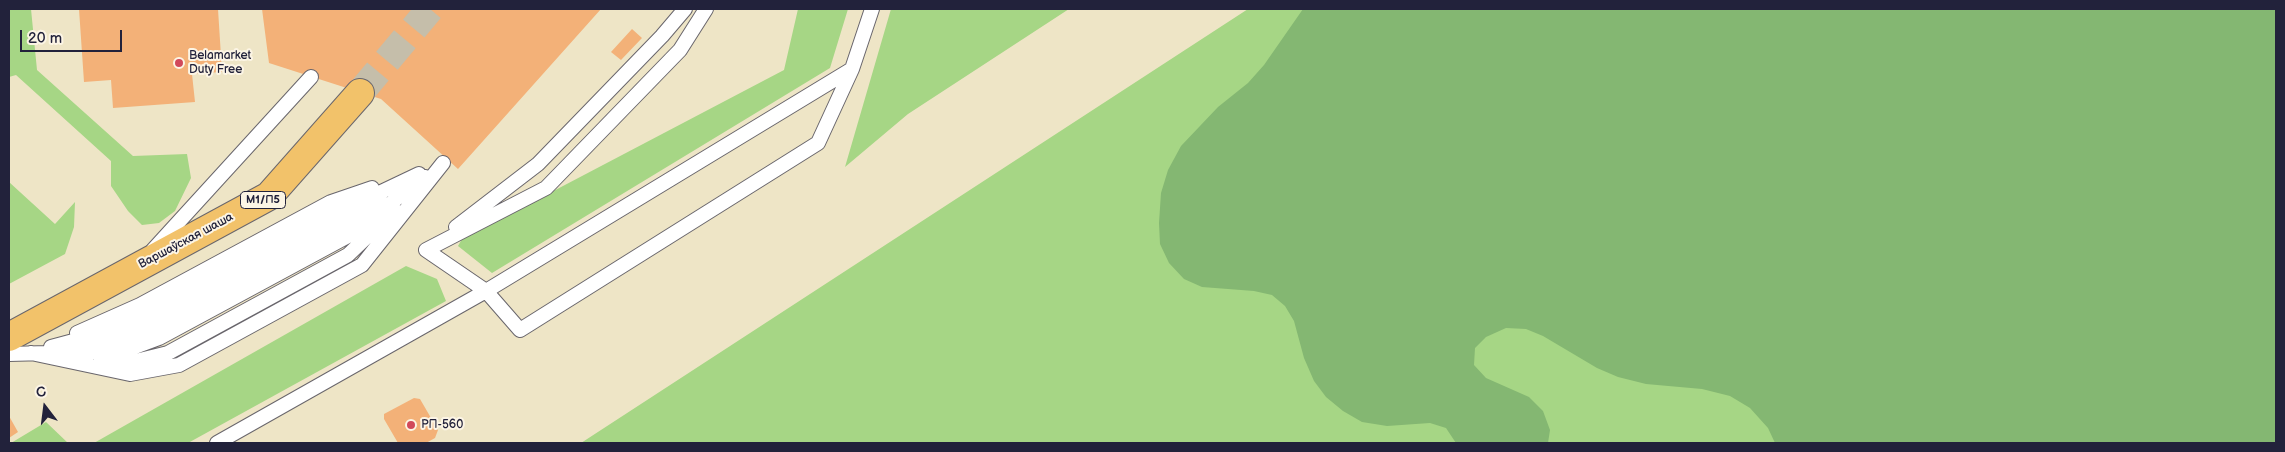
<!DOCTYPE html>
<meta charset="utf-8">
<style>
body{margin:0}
#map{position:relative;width:2285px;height:452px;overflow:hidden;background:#eee5c6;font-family:"Balsamiq Sans",sans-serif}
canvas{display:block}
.frame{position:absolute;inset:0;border:10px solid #22223b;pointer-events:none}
.north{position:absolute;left:20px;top:382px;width:50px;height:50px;-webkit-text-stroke:4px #fcf5e5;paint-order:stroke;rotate:345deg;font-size:14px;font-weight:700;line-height:20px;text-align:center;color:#22223b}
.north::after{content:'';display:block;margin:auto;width:18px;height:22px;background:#22223b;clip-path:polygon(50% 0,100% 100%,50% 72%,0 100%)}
.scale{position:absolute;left:20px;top:30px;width:102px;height:22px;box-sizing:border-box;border:2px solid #22223b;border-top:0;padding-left:6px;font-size:15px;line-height:18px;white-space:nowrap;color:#22223b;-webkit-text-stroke:4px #fcf5e5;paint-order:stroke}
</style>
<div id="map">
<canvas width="2285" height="452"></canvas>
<div class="frame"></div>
<div class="north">С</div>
<div class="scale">20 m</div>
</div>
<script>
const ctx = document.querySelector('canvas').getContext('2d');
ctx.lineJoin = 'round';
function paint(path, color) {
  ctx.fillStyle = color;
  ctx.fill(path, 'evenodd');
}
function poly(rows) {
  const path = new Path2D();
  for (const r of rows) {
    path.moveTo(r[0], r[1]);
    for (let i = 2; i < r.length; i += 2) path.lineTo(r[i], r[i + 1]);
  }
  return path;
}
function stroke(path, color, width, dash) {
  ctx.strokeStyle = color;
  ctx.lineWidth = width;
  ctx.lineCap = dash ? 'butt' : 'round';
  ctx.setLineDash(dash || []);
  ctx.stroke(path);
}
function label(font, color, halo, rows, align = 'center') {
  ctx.font = font + ' "Balsamiq Sans",sans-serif';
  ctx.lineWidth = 4;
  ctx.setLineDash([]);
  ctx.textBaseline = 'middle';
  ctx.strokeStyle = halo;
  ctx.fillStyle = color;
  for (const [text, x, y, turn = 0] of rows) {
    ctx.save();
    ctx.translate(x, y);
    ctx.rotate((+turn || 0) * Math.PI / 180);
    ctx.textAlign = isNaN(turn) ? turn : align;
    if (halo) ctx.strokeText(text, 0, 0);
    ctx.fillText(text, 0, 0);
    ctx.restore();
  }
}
paint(poly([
 [9,9,31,9,37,70,133,156,187,154,191,178,175,211,159,223,142,225,128,211,111,186,111,161,16,75,9,77],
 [798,9,848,9,830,68,492,273,458,246,462,239,784,70],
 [891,9,1069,9,908,114,845,167],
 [1248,9,2276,9,2276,443,581,443],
 [9,182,55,224,75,202,74,227,65,254,9,284],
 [406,266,437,279,446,301,188,443,94,443],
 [46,422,68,443,11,443]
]), '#a6d685');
paint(poly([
 [1303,9,2276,9,2276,443,1775,443,1768,428,1750,408,1730,396,1702,389,1646,384,1618,377,1597,368,1543,336,1526,329,1506,328,1486,337,1475,348,1474,365,1486,378,1529,397,1543,411,1550,430,1548,443,1456,443,1446,428,1430,423,1387,426,1362,422,1343,411,1326,397,1314,381,1304,358,1294,321,1285,306,1272,295,1254,291,1202,287,1184,279,1169,263,1160,244,1159,223,1161,193,1168,170,1181,146,1218,107,1248,83,1264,65]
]), '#84b772');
paint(poly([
 [79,9,218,9,222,72,192,74,195,102,113,108,111,80,84,82],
 [262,9,601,9,458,169,381,99,269,63],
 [632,29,642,38,621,60,611,52],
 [414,398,420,399,438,430,435,438,426,443,398,443,384,419,384,414],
 [9,416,18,432,9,438]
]), '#f3b178');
stroke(poly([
 [360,93,430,9]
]), '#c5beaa', 28, [28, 14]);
const lane = poly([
 [456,227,538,164,662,36,685,9],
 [153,250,311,77],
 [426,250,486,291,520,330,818,143,852,69],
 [426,250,546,188,680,50,706,9],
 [77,333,140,305,331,202,372,188],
 [88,344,121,339,153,328,346,223,381,201],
 [51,347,118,329,147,316,337,213,419,174],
 [31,353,130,374,179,365,362,265,443,163],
 [9,354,124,351,159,338,348,236,425,177],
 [101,360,128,363,168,353,348,255,395,210],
 [217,443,486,291,852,69,872,9]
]);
const highway = poly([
 [9,337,269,196,360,93]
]);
stroke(lane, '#69666c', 16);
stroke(highway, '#69666c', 30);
stroke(lane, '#fff', 14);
stroke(highway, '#f2c26a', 28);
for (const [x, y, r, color] of [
 [179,63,5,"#d1495b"],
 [411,425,5,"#d1495b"]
]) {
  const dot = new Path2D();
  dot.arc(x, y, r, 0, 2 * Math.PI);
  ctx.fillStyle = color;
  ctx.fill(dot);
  stroke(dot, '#fcf5e5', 2);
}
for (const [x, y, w] of [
 [263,200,45]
]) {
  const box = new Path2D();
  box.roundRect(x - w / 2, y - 8.5, w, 17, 4);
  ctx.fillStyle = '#fcf5e5';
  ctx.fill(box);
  stroke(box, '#22223b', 1);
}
label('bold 11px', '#22223b', null, [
 ["М1/П5",263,200]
]);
label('12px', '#22223b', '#fcf5e5', [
 ["Belamarket",189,56],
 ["Duty Free",189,70],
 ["РП-560",421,425]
], 'left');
label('12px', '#22223b', '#fcf5e5', [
 ["Варшаўская шаша",186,241,-28]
]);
</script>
